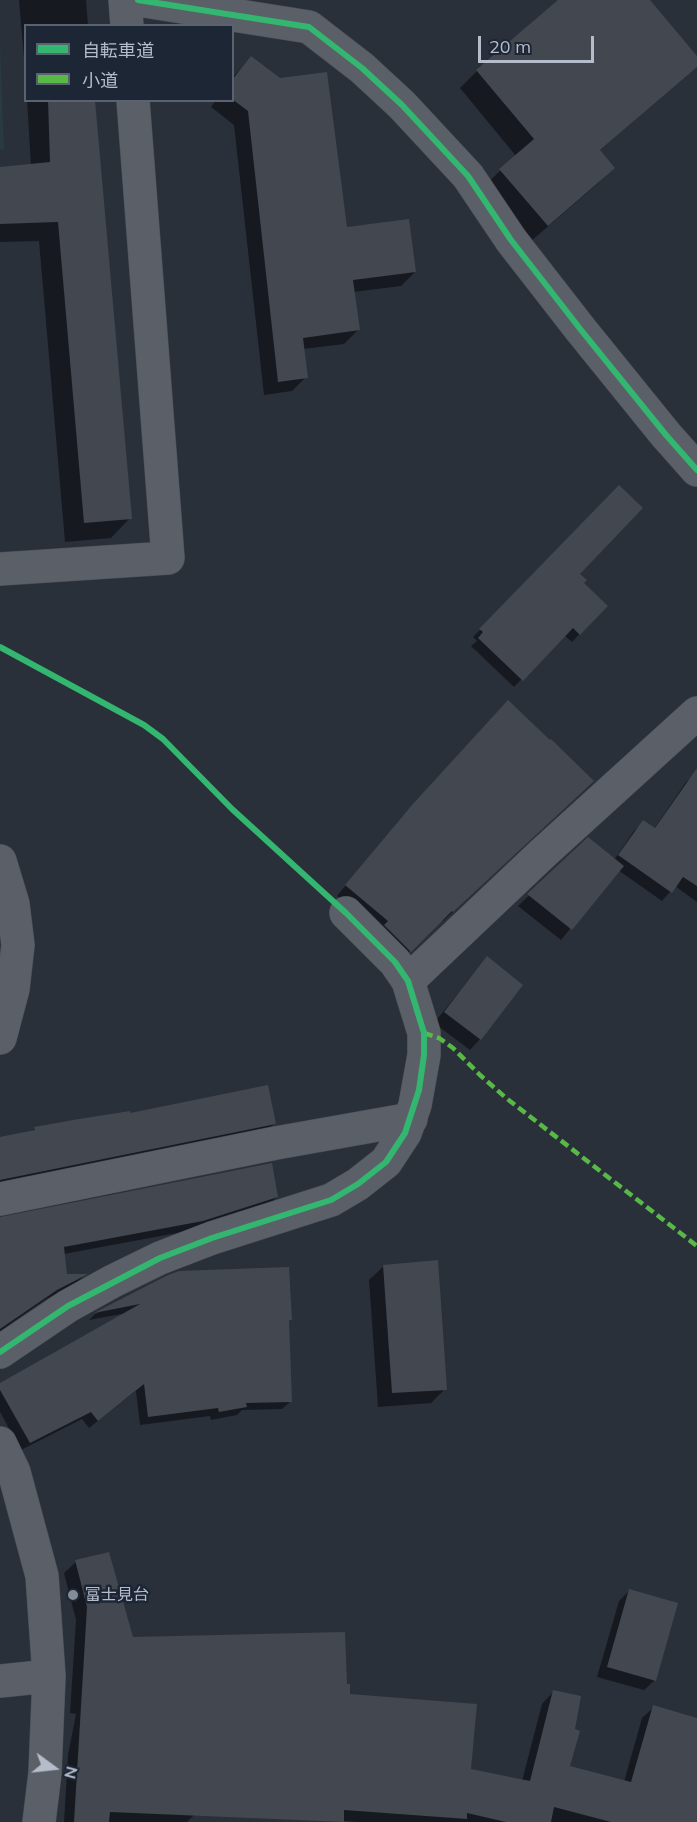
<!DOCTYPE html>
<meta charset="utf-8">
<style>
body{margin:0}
#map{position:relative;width:697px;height:1822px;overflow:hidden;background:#2a303a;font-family:Mulish,"Noto Sans JP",sans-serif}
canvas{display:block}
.legend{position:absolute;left:24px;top:24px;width:210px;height:78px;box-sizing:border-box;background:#1d2635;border:2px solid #5a6271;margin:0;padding:8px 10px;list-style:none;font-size:18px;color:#b5bdcb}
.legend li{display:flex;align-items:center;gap:12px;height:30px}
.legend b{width:30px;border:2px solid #5a6271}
.north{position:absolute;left:24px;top:1738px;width:60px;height:60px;-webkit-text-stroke:4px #1d2635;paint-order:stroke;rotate:105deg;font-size:16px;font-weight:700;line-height:24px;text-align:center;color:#b5bdcb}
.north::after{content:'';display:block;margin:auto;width:21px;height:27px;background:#b5bdcb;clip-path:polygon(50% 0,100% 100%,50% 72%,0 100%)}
.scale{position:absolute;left:478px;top:36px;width:116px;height:27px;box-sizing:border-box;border:3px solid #b5bdcb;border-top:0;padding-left:8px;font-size:18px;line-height:21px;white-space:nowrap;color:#b5bdcb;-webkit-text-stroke:4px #1d2635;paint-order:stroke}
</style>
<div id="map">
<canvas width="697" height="1822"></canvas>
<ul class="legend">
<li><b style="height:8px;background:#33b770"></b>自転車道</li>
<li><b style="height:8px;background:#58b947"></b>小道</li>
</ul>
<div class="north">N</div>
<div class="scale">20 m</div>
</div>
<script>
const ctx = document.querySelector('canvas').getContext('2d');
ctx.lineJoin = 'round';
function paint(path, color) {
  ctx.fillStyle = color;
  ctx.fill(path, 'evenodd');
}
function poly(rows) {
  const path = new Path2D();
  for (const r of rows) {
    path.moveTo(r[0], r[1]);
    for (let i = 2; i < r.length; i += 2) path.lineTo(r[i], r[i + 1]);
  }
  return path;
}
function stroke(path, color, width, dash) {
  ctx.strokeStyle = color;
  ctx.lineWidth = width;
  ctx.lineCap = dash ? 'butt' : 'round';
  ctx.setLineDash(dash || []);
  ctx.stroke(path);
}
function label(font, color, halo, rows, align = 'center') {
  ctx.font = font + ' Mulish,"Noto Sans JP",sans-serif';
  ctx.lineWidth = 5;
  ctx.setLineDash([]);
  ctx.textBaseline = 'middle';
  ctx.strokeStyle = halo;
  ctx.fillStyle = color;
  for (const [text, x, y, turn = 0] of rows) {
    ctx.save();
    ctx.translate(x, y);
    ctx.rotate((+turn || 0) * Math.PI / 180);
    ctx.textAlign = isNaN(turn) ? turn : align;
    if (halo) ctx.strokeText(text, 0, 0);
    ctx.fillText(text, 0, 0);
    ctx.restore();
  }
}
paint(poly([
 [0,44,4,150,0,149]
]), '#273b40');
paint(poly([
 [19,0,86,0,88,26,26,26,26,81],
 [560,0,648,0,697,59,697,66,599,151,613,168,596,185,530,242,483,187,516,156,460,88,477,71],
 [251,58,346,229,415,272,401,286,353,292,358,330,344,344,303,349,306,377,292,391,264,395,234,125,211,107,216,100,232,100,232,78],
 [27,100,94,100,130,518,111,538,65,542,39,241,0,242,0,169,31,166],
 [619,487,578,574,582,583,606,606,572,642,564,635,514,687,471,646,477,641,473,637],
 [696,773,697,902,675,886,662,901,618,870,561,940,518,906,588,839,614,860,634,831,643,822,654,829,686,782],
 [583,790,443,921,441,919,401,960,380,931,337,896,402,817],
 [487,958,521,986,480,1039,470,1050,434,1023],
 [129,1115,274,1124,265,1133,0,1187,0,1139,31,1132,35,1129],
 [277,1197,267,1206,193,1230,64,1254,66,1276,84,1275,77,1283,46,1299,0,1331,0,1219],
 [384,1266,445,1389,431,1403,378,1407,369,1280],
 [168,1277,290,1319,287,1322,291,1401,282,1409,242,1410,237,1415,211,1420,210,1416,140,1425,136,1391,89,1428,82,1419,21,1450,0,1412,0,1384,127,1313,89,1320,95,1314],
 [76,1562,132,1639,345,1685,348,1696,469,1770,522,1781,542,1704,553,1692,568,1767,624,1782,642,1718,654,1707,697,1737,697,1822,357,1822,196,1809,194,1815,187,1822,64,1822,68,1755,76,1714,70,1713,76,1620,64,1573],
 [629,1591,655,1680,644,1690,597,1677,619,1601]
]), '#0007');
paint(poly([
 [558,0,650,0,697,56,697,67,600,150,615,168,548,226,499,169,534,139,476,70],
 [251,56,280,78,327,72,347,227,409,219,416,272,353,280,360,330,303,338,308,378,278,382,248,111,232,99,232,80],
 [48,100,95,100,132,519,84,523,58,222,0,224,0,167,50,162],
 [619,485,643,508,580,574,587,580,584,583,608,606,580,635,573,628,523,681,478,638,483,632,479,629],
 [508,700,550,740,551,739,594,781,453,912,452,911,411,952,384,925,388,921,345,885,412,805],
 [697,768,697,886,683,877,672,893,618,855,643,820,655,828],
 [588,837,624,866,572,930,527,894],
 [487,956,523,985,481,1040,444,1012],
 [268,1085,276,1124,0,1180,0,1137,35,1130,34,1127,79,1119,130,1111,130,1113],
 [272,1163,278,1197,203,1221,64,1247,67,1274,88,1274,57,1290,0,1329,0,1217],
 [438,1260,447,1390,392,1393,383,1265],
 [289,1267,292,1320,289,1320,292,1402,246,1403,247,1407,219,1412,218,1408,148,1417,144,1384,98,1421,91,1412,30,1443,0,1390,0,1383,140,1304,94,1313,168,1275,179,1271],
 [109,1552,133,1637,345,1632,347,1684,350,1684,350,1694,477,1704,471,1769,530,1781,553,1690,581,1696,575,1729,580,1731,570,1766,631,1782,653,1705,697,1718,697,1822,611,1822,554,1807,551,1822,506,1822,467,1813,467,1819,344,1810,344,1822,110,1812,109,1822,74,1822,87,1607,75,1560],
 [629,1589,678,1603,656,1681,607,1667]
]), '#424750');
const minor = poly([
 [125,0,127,26],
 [138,0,309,27,362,68,402,105,468,176,511,240,581,330,666,435,697,470],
 [0,569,168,558,133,100],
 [0,861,13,904,18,945,13,989,0,1038],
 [408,981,542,854,697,713],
 [0,1199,276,1143,411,1119],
 [0,1352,68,1306,113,1281,160,1258,212,1238,331,1200,358,1184,386,1162,405,1133,415,1105,424,1055,424,1033,408,981,395,962,346,913],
 [0,1443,14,1472,42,1576,49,1676,45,1773,39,1822],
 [0,1681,49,1676]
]);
stroke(minor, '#474b52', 34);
stroke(minor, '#5b5f67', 33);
stroke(poly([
 [424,1033,439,1038,453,1048,480,1075,506,1098,697,1246]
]), '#58b947', 4.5, [9, 4.5]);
stroke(poly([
 [138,0,309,27,362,68,402,105,468,176,511,240,581,330,666,435,697,470],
 [0,647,144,725,163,739,232,809,346,913,395,962,408,981,424,1033,424,1055,419,1090,405,1133,386,1162,358,1184,331,1200,212,1238,160,1258,68,1306,0,1352]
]), '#33b770', 6);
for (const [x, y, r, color] of [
 [73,1595,6,"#848c98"]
]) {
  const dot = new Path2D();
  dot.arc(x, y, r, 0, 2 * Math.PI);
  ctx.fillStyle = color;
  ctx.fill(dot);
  stroke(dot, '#1d2635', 2);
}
label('16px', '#b5bdcb', '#1d2635', [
 ["富士見台",85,1595]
], 'left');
</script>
